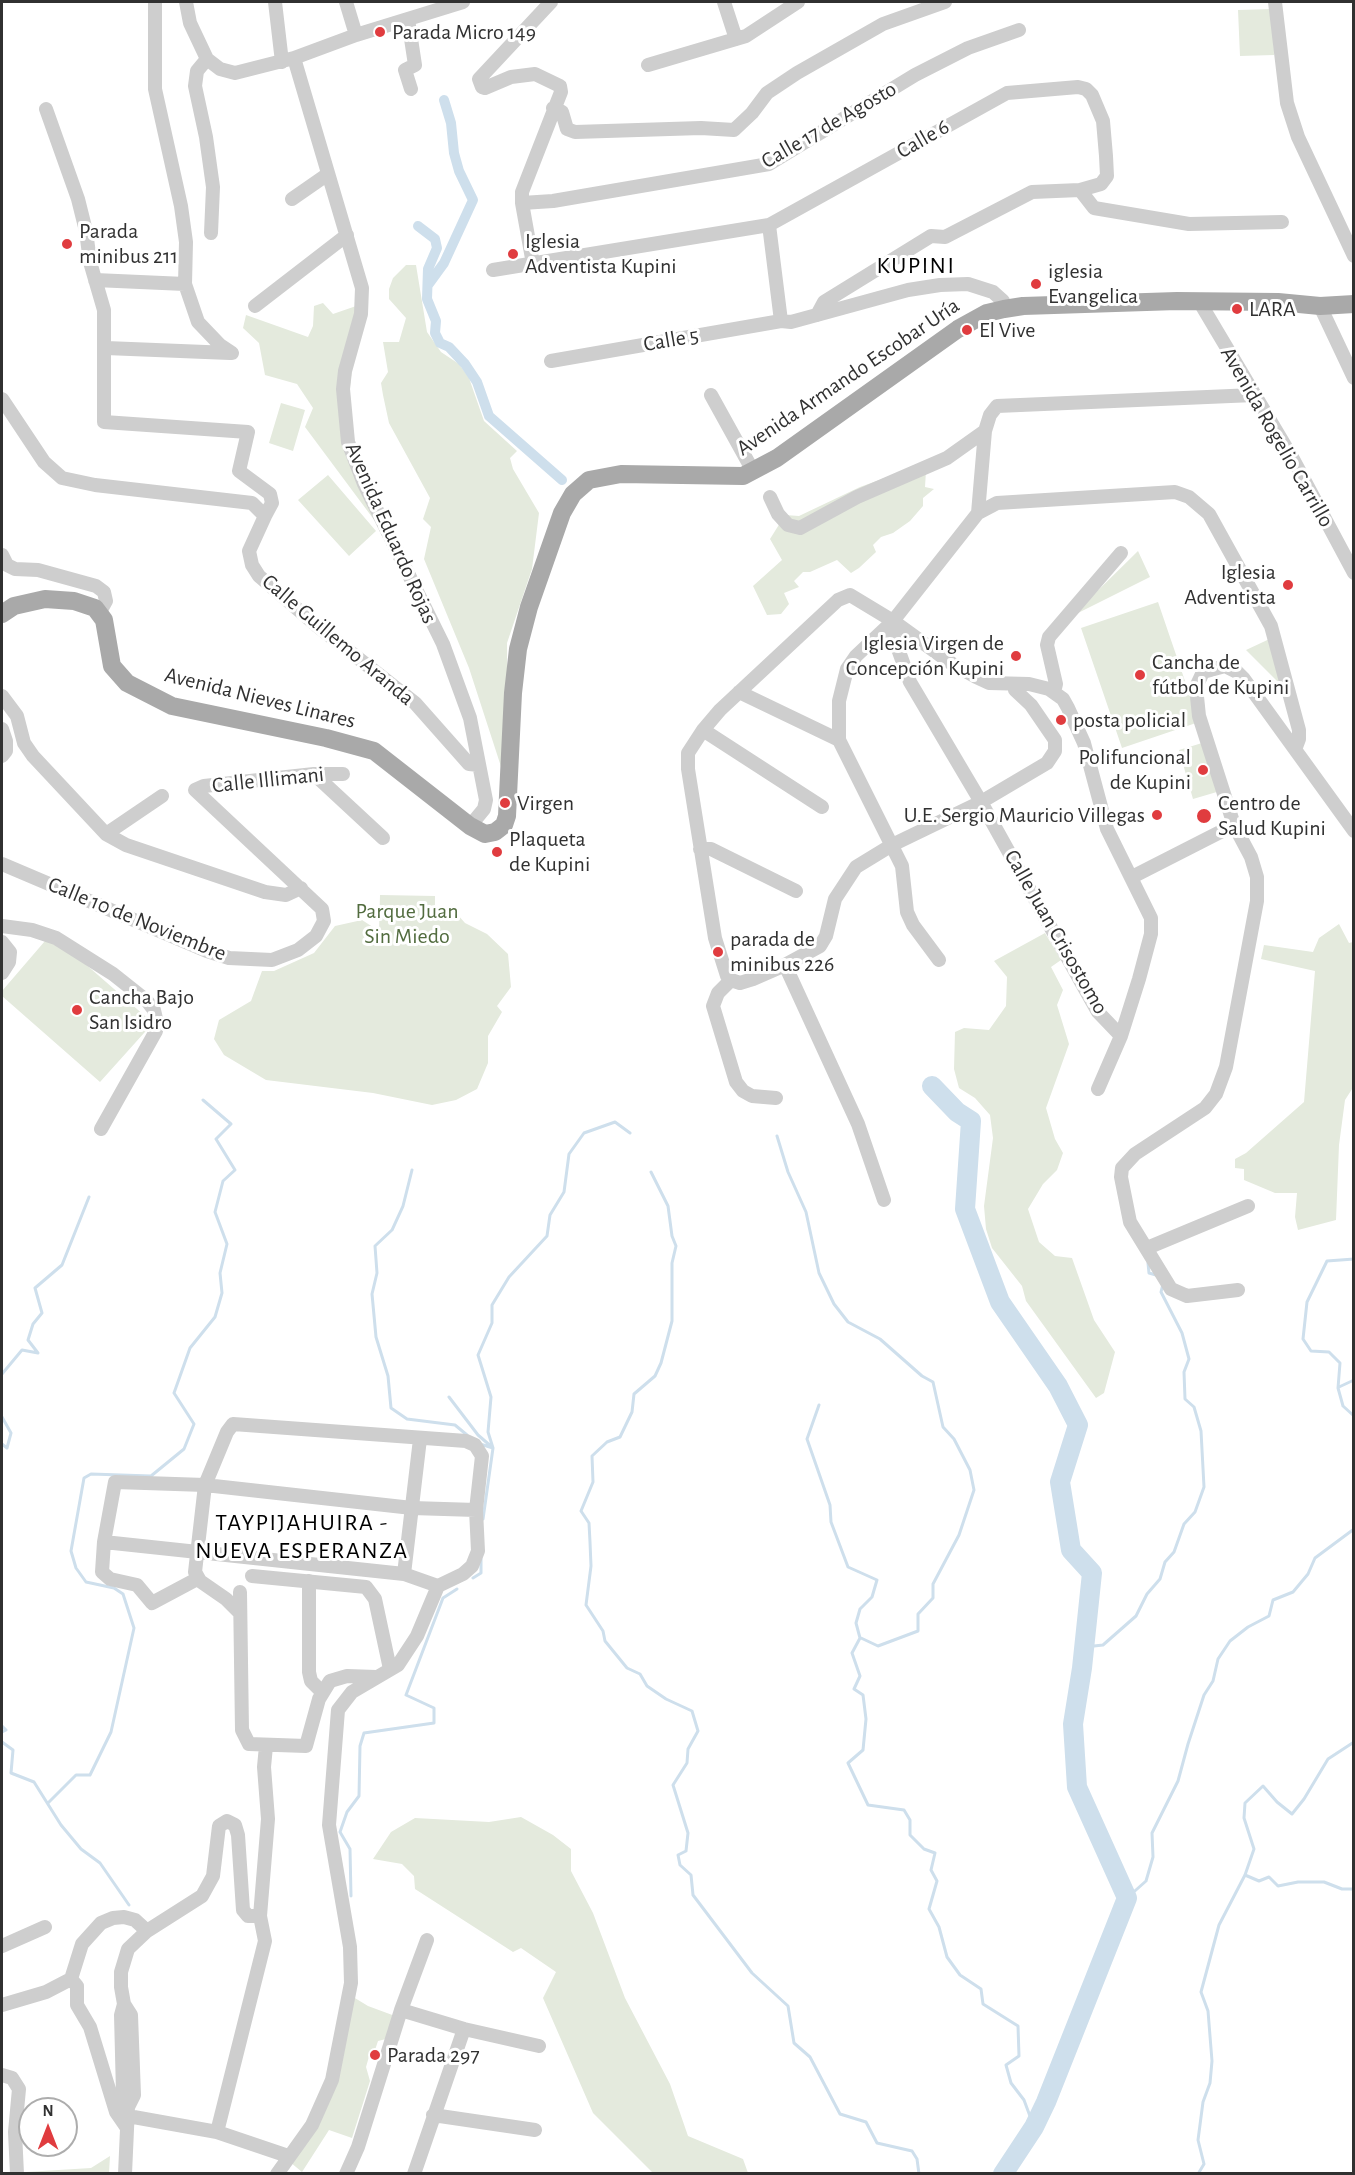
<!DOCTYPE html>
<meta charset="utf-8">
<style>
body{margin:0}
#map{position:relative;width:1355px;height:2175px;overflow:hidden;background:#fff;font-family:"Alegreya Sans",sans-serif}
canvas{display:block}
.frame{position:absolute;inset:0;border:3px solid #313131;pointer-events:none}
.north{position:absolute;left:18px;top:2097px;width:60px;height:60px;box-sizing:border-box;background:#fff;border:2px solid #adadad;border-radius:50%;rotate:0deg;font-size:16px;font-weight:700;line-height:24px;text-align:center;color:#313131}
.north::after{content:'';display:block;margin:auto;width:21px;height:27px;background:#e03c3f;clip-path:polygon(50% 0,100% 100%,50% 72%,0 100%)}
</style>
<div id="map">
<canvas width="1355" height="2175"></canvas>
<div class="frame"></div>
<div class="north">N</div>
</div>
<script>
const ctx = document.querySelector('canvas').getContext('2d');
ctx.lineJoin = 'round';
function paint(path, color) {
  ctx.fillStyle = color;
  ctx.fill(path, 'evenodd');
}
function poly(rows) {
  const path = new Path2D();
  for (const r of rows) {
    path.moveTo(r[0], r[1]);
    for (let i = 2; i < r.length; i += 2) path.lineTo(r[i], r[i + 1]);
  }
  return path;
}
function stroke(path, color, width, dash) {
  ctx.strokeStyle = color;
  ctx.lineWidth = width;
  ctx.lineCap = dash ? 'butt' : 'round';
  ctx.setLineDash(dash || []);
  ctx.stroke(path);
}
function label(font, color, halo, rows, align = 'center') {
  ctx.font = font + ' "Alegreya Sans",sans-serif';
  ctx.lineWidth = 6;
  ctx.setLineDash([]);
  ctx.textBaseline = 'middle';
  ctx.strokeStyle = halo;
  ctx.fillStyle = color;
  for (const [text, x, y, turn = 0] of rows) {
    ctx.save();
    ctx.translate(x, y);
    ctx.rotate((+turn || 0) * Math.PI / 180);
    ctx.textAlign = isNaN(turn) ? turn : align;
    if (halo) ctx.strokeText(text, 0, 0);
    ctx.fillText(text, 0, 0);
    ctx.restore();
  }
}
paint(poly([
 [1273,9,1274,55,1240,56,1238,10],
 [406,265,416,265,427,332,441,352,459,364,469,378,484,421,517,451,510,458,513,469,539,513,532,569,507,643,507,785,469,668,424,559,431,527,423,519,430,498,389,423,383,395,381,383,388,372,383,342,399,342,406,318,389,299,389,289,393,278],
 [323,303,333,314,359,305,346,423,398,552,305,427,313,408,297,384,265,375,259,343,243,328,246,315,308,337,313,326,314,306],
 [281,403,305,410,293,451,269,443],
 [926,471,925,487,934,489,923,498,923,506,910,521,893,533,881,537,873,545,876,552,859,568,851,573,837,560,810,572,803,572,794,581,799,587,784,593,789,604,781,614,767,615,753,586,782,560,770,539,785,515,799,516,860,487,901,472],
 [328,475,376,531,349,556,298,500],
 [1138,551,1150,577,1072,616],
 [1158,602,1199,722,1122,748,1081,628],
 [1278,635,1301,714,1278,682,1246,650],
 [1212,740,1227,789,1193,799,1179,750],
 [380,895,435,896,435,909,450,906,465,923,487,934,508,954,511,987,497,1006,502,1012,488,1036,488,1063,477,1089,456,1100,432,1105,373,1093,266,1080,224,1055,214,1039,219,1020,251,1001,262,971,274,971,314,953,335,926,362,920,379,931],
 [1339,924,1349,943,1353,942,1354,1086,1345,1100,1339,1145,1336,1220,1298,1230,1295,1217,1297,1193,1275,1193,1244,1180,1244,1169,1235,1168,1235,1159,1246,1153,1304,1102,1315,971,1261,959,1264,945,1313,952,1319,938],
 [1045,933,1061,960,1051,967,1063,990,1057,1005,1069,1044,1046,1108,1055,1139,1063,1153,1057,1170,1043,1184,1028,1209,1039,1242,1055,1256,1072,1258,1094,1320,1115,1352,1104,1393,1096,1398,1026,1301,1022,1286,992,1248,986,1229,984,1206,993,1138,990,1115,975,1098,959,1088,954,1069,955,1032,964,1028,989,1030,1006,1006,1007,977,994,961],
 [51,934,153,1023,100,1082,2,996,2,991],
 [521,1817,553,1835,571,1849,571,1871,593,1913,625,1998,670,2084,688,2136,743,2159,748,2173,653,2173,593,2113,543,1998,556,1972,521,1948,513,1952,415,1889,414,1876,402,1864,373,1859,391,1832,415,1818,489,1822],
 [345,1992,368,2006,395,2016,386,2039,378,2041,375,2050,370,2053,366,2067,370,2081,352,2138,329,2130,302,2172,290,2162,316,2122],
 [110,2156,109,2173,26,2172,91,2168]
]), '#e4eadd');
stroke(poly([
 [777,1136,788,1172,806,1212,819,1273,834,1304,848,1322,880,1339,922,1376,933,1382,943,1427,954,1439,970,1470,974,1490,959,1535,933,1584,933,1598,918,1614,918,1631,878,1646,861,1638],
 [412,1170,403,1206,392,1230,375,1246,377,1273,372,1294,376,1337,388,1376,391,1408,407,1419,455,1425,467,1435],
 [651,1172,668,1206,672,1236,676,1246,672,1263,672,1321,661,1363,655,1376,634,1394,632,1412,620,1437,607,1442,592,1456,593,1482,581,1511,589,1523,590,1542,591,1566,586,1605,603,1631,605,1641,627,1668,640,1674,647,1686,666,1699,692,1711,698,1731,688,1749,687,1763,673,1785,688,1833,686,1851,678,1855,680,1865,691,1875,693,1895,752,1973,788,2006,794,2043,810,2057,840,2114,866,2122,877,2143,912,2151,917,2159,919,2174],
 [1354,1259,1327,1261,1307,1302,1303,1339,1311,1351,1329,1352,1340,1363,1338,1388,1343,1406,1354,1416],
 [1148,1263,1149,1273,1156,1275],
 [2,1374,22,1350,38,1353,28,1340,33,1324,42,1313,35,1288,62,1265,89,1197],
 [1339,1387,1354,1380],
 [449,1397,478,1435,493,1448,483,1519],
 [819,1405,807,1439,830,1505,831,1522,848,1567,877,1580,872,1597,860,1609,856,1623,860,1638,852,1653,860,1676,854,1689,863,1695,866,1719,863,1750,848,1763,868,1805,904,1810,910,1820,910,1835,924,1849,935,1853,931,1870,937,1881,929,1909,939,1927,947,1957,960,1975,981,1989,983,2004,1018,2026,1019,2056,1006,2065,1011,2083,1024,2100,1034,2127],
 [2,1417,11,1433,7,1448,2,1444],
 [480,1444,493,1448],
 [493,1448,488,1432,491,1397,478,1355,492,1323,492,1305,509,1277,547,1236,550,1215,564,1192,569,1154,584,1133,615,1122,630,1133],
 [1354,1499,1354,1515],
 [473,1578,481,1573,481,1559],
 [1085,1647,1103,1645,1136,1616,1147,1594,1160,1579,1165,1562,1174,1552,1184,1524,1195,1512,1204,1487,1201,1431,1194,1407,1185,1399,1184,1372,1189,1359,1182,1333,1161,1292,1163,1284],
 [2,1726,6,1730,2,1732],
 [2,1742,13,1750,11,1773,34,1782,61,1825,81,1849,100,1863,129,1905],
 [48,1803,76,1775,90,1775,111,1732,134,1628,123,1594,114,1588,86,1582,76,1568,71,1551,84,1478,91,1474,151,1476,184,1449,194,1424,174,1393,190,1348,215,1317,222,1293,220,1273,227,1244,215,1212,223,1181,235,1170,216,1139,231,1124,203,1100],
 [1245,1875,1259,1881,1269,1877,1278,1886,1298,1882,1324,1882,1342,1889,1354,1889],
 [351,1896,350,1849,340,1832,347,1812,359,1796,360,1746,364,1733,434,1723,434,1708,406,1695,443,1598,457,1589],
 [1127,1898,1146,1881,1153,1857,1152,1833,1178,1781,1188,1744,1204,1695,1213,1681,1218,1659,1230,1641,1248,1627,1269,1616,1273,1600,1293,1592,1308,1574,1315,1558,1354,1529],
 [1198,2174,1204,2164,1198,2140,1203,2102,1210,2083,1212,2061,1208,2011,1201,1992,1219,1925,1245,1875,1254,1849,1244,1818,1245,1803,1263,1786,1277,1802,1292,1814,1304,1799,1328,1759,1354,1742]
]), '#cedfec', 3);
stroke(poly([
 [418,226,435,239,437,248,428,269,427,299,436,321,435,333,440,343,449,347,465,364,477,382,489,416,562,480],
 [428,285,444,263,473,200,459,171,454,153,451,123,444,100]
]), '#cedfec', 10);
stroke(poly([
 [932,1086,957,1112,971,1121,965,1209,1000,1302,1058,1386,1078,1425,1060,1482,1071,1550,1092,1573,1082,1668,1073,1724,1077,1787,1127,1898,1046,2102,1034,2127,1003,2174]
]), '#cedfec', 20);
stroke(poly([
 [155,2,155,89,181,206,186,242,185,284,198,322,220,345,232,353],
 [186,2,190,23,207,59,220,69,235,73,294,58,356,35,463,2],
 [275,2,282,62],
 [346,2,356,35],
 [724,2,736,39],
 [1275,2,1287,103,1298,137,1354,256],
 [408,19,415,65,405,70,411,89],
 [294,58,362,288,361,314,345,371,343,389,348,442,364,484,443,644,470,718,486,800,484,809,470,826],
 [207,59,197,71,195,86,206,137,213,187,211,233],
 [648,65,746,36,798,2],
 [553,108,562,112,567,129,575,132,701,128,734,130,752,113,767,93,797,73,883,24,945,2],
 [46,109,78,199,86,231,90,262,104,310,104,422,248,432,239,471,270,494,272,503,265,516],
 [1080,190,1094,208,1189,224,1282,222],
 [292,199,328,174],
 [522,203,553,201,769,164,915,75,968,48,1019,30],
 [769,225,781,321],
 [533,264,522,203,522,192,561,92,560,86,535,74,511,77,485,88,482,87,479,79,551,2],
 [493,270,769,225,1007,93,1078,87,1086,89,1092,95,1103,121,1106,156,1107,176,1101,184,1080,190,1032,192,945,237,931,236,824,302,817,315],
 [95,280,185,284],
 [1199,301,1293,459,1354,573],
 [255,306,347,235],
 [1320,306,1354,378],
 [106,348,230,353],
 [551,361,781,321,791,322,908,290,940,285,968,284,993,292,1003,301,1004,309],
 [711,395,753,471],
 [2,399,44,462,62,478,95,485,252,503,265,516,249,551,252,565,259,576,316,625,415,703,469,764,479,765],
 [770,497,778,514,788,525,800,528,857,497,947,458,985,431],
 [978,513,985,431,990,415,997,406,1254,395],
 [2,555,7,565,15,569,38,570,96,586,104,592,106,601,100,612],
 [893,621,856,656,847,669,839,701,839,740,902,866,907,912,913,925,939,960],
 [1014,684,1015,690,1031,705,1055,740,1055,751,1047,763,981,802,892,845,856,867,835,899,826,936,820,946,785,965,753,979,740,983,731,980,727,976,715,938,688,769,688,753,703,730,720,710,838,600,850,595,893,621,951,663,976,677,989,683,1029,684,1049,689,1063,699,1068,708,1084,743,1107,829,1151,918,1151,934,1139,979,1121,1036,1098,1089],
 [739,692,839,740],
 [1054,692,1056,684,1047,645,1049,637,1121,553],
 [2,696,17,716,24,743,33,756,106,834,126,845,265,892,286,895,301,888],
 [2,729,6,741,6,751,2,756],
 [703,730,822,807],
 [314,774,383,838],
 [106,834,162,796],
 [700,849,711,849,796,891],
 [2,864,207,951,229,958,272,960,298,950,316,936,324,921,322,909,195,790,204,786,314,774,343,774],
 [1132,877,1234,825],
 [2,926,32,930,56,938,113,974,147,1001,154,1010,157,1023,156,1031,101,1129],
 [2,942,10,952,9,962,2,973],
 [785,965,858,1124,884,1200],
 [731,980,718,993,713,1006,736,1082,743,1091,752,1096,776,1098],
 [1121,1036,1098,1012,1085,989,981,802,910,682,893,635,893,621,978,513,997,503,1175,492,1189,497,1209,514,1271,626,1299,730,1299,739,1296,747],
 [1147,1248,1248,1206],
 [1238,1290,1187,1296,1171,1289,1130,1222,1121,1177,1122,1168,1135,1154,1205,1108,1216,1094,1226,1067,1257,901,1257,877,1251,857,1234,825,1199,716,1196,687,1203,672,1225,666,1237,672,1244,679,1354,831],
 [104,1542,404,1574,438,1586],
 [404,1574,420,1439],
 [252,1576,366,1587,375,1599,390,1669],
 [197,1579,152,1603,137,1585,110,1579,102,1572,104,1542,115,1482,205,1485,412,1508,476,1510],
 [309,1581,309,1672,311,1681,322,1692],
 [240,1592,242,1730,249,1744,306,1746,319,1699,330,1681,347,1676,376,1677],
 [239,1612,226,1599,200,1581,195,1572,205,1485,227,1432,233,1424,466,1441,475,1445,482,1456,476,1510,478,1551,472,1566,463,1574,438,1586,417,1636,398,1665,352,1692,338,1710,329,1825,350,1947,351,1983,332,2080,312,2125,277,2174],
 [2,1946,45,1927],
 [71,1979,77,1986,77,2005,90,2027,116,2112,127,2128],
 [71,1979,82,1944,101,1923,113,1918,124,1917,135,1920,147,1931],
 [124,2004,121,2015,123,2093,128,2107],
 [2,2005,46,1992,71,1979],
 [401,2010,464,2029,539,2046],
 [2,2075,12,2078,19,2089,15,2132,17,2174],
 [433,2115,535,2130],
 [128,2116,217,2132,288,2156],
 [217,2132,265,1941,260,1916,268,1819,264,1767,266,1746],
 [125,2174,128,2107,134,2095,131,2015,124,2004,121,1987,121,1972,128,1949,147,1931,202,1896,213,1876,219,1826,227,1821,235,1825,238,1835,243,1910,248,1916,260,1916],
 [346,2174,358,2147,401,2010,427,1940],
 [414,2174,464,2029]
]), '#cecece', 14);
stroke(poly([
 [2,614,14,606,45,599,74,601,95,608,104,620,112,666,127,683,172,706,326,738,374,751,470,826,485,834,495,832,504,825,507,816,513,693,518,649,529,607,562,513,573,494,589,480,621,474,743,476,777,458,958,329,987,313,1004,309,1023,306,1177,301,1278,302,1320,306,1354,304]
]), '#a9a9a9', 18);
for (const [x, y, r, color] of [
 [380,32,6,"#e03c3f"],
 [67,244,6,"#e03c3f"],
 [513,254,6,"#e03c3f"],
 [1036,284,6,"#e03c3f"],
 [1237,309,6,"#e03c3f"],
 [967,330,6,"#e03c3f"],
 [1288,585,6,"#e03c3f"],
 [1016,656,6,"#e03c3f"],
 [1140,675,6,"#e03c3f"],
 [1061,720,6,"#e03c3f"],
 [1203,770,6,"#e03c3f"],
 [505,803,6,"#e03c3f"],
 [1157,815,6,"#e03c3f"],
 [1204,816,8,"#e03c3f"],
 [497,852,6,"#e03c3f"],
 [718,952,6,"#e03c3f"],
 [77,1010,6,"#e03c3f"],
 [375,2055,6,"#e03c3f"]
]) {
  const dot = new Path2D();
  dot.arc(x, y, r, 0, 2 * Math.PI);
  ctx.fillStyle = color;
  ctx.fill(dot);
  stroke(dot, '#fff', 2);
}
label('22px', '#313131', '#fff', [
 ["Parada Micro 149",392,32],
 ["Parada",79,231],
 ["minibus 211",79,256],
 ["Iglesia",525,241],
 ["Adventista Kupini",525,266],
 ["iglesia",1048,271],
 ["Evangelica",1048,296],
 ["LARA",1249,309],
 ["El Vive",979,330],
 ["Iglesia",1276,572,"right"],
 ["Adventista",1276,597,"right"],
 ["Iglesia Virgen de",1004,643,"right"],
 ["Concepción Kupini",1004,668,"right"],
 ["Cancha de",1152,662],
 ["fútbol de Kupini",1152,687],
 ["posta policial",1073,720],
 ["Polifuncional",1191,757,"right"],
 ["de Kupini",1191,782,"right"],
 ["Virgen",517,803],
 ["Centro de",1218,803],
 ["Salud Kupini",1218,828],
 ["U.E. Sergio Mauricio Villegas",1145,815,"right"],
 ["Plaqueta",509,839],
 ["de Kupini",509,864],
 ["parada de",730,939],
 ["minibus 226",730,964],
 ["Cancha Bajo",89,997],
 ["San Isidro",89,1022],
 ["Parada 297",387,2055]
], 'left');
label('22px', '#313131', '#fff', [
 ["Calle 17 de Agosto",829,125,-30],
 ["Calle 6",923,139,-30],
 ["Calle 5",671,340,-10],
 ["Avenida Armando Escobar Uría",848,377,-34],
 ["Avenida Rogelio Carrillo",1277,437,60],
 ["Avenida Eduardo Rojas",391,533,66],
 ["Calle Guillemo Aranda",338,640,40],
 ["Avenida Nieves Linares",260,698,14],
 ["Calle Illimani",268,780,-6],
 ["Calle 10 de Noviembre",137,919,22],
 ["Calle Juan Crisostomo",1056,932,60]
]);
label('22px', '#526c3f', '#fff', [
 ["Parque Juan",407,911],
 ["Sin Miedo",407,936]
]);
ctx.letterSpacing = '1.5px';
label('24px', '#000', '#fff', [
 ["KUPINI",916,266],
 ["TAYPIJAHUIRA -",302,1523],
 ["NUEVA ESPERANZA",302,1551]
]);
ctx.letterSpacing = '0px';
</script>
